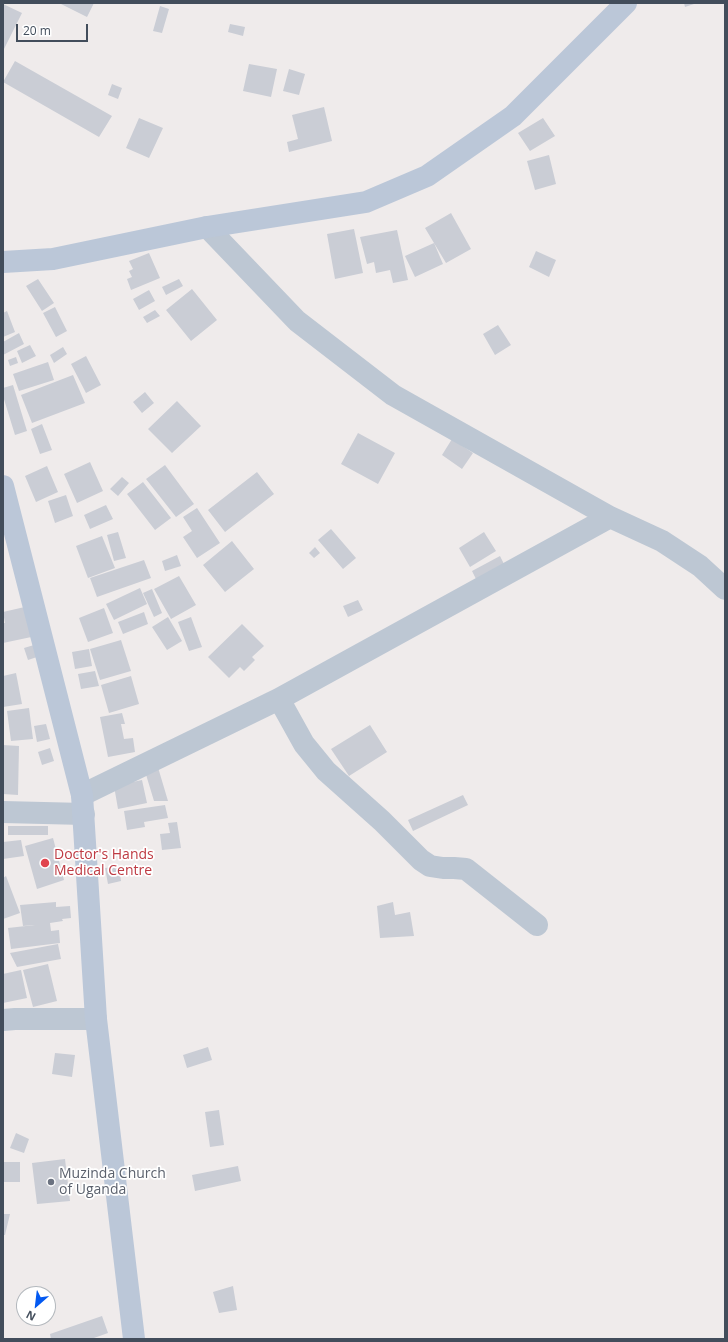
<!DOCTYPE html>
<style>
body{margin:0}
#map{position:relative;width:728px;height:1342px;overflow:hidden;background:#efebeb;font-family:"Open Sans",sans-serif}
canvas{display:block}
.frame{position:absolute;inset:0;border:4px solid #424d5b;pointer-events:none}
.north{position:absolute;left:16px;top:1286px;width:40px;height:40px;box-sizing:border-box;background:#fff;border:1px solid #b3b8bd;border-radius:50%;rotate:208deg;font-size:11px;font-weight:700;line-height:16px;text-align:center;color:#424d5b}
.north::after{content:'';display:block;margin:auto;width:14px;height:18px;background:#0359f1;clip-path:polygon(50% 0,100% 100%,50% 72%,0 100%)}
.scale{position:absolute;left:16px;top:24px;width:72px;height:18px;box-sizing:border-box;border:2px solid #424d5b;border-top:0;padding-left:5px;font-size:12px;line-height:14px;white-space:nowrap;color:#424d5b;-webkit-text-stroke:3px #fff;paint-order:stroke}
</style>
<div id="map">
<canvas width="728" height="1342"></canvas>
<div class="frame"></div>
<div class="north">N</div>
<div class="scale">20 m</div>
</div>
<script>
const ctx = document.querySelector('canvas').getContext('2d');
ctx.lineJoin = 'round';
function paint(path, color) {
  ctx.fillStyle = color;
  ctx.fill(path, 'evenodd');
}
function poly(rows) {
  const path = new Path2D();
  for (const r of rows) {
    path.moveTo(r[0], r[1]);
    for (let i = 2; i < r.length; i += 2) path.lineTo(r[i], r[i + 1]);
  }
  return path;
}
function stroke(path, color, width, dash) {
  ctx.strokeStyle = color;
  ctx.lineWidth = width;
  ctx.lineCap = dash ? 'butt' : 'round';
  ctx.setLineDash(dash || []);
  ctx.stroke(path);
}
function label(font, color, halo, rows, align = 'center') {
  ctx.font = font + ' "Open Sans",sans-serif';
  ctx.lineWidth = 3.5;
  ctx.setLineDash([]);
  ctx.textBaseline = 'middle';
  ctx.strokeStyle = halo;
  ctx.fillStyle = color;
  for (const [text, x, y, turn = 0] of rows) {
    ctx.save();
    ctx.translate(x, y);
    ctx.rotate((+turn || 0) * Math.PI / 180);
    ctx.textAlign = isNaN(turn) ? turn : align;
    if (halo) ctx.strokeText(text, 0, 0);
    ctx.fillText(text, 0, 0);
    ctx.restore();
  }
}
paint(poly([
 [59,3,94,3,87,17],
 [684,3,697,3,685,7],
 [3,4,22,13,3,51],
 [160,6,169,9,162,33,153,31],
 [230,24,245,27,243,36,228,32],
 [15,61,112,116,99,137,3,82],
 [249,64,277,69,271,97,243,91],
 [289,69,305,74,299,95,283,91],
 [112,84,122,88,118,99,108,95],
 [324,107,332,141,289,152,287,142,298,139,292,115],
 [139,118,163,128,149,158,126,148],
 [543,118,555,136,530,151,518,133],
 [549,155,556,184,535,190,527,161],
 [451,213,471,249,446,263,425,228],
 [354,229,363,273,335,279,327,234],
 [397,230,408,280,393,283,390,270,376,273,374,262,367,264,360,237],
 [434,243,443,264,415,277,405,256],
 [536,251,556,260,549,277,529,267],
 [149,253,160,278,131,290,127,279,132,277,129,271,133,269,129,261],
 [38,279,54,303,42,311,26,286],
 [179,279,183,286,166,295,162,287],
 [192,289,217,320,191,341,166,310],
 [149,290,155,301,139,310,133,299],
 [55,307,67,331,56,337,43,313],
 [155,310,160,316,147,323,143,317],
 [7,311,15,332,3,337,3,313],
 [498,325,511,345,495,355,483,334],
 [19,333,24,344,3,355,3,342],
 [30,345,36,356,22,363,17,351],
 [63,347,67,354,54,363,50,355],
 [86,356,101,385,86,393,71,364],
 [16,357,18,363,10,366,8,360],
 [48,362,54,380,19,391,13,374],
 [73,375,85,403,32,423,21,395],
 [13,385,27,431,15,435,3,396,3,388],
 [145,392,154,403,142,413,133,402],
 [177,401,201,426,172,453,148,429],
 [42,424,52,450,40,454,31,429],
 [358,433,395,453,378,484,341,464],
 [452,439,473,453,462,469,442,455],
 [90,462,103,491,77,503,64,474],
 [165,465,194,504,176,517,146,479],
 [47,466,58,492,36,502,25,476],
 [257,472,274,494,225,532,208,510],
 [122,477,129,483,118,496,110,489],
 [143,482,171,518,155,530,127,494],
 [66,495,73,516,55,523,48,501],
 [106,505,113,519,90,529,84,515],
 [197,508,220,543,197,558,183,537,192,531,183,517],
 [331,529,356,558,343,569,318,540],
 [118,532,126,558,114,561,107,535],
 [484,532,496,551,470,567,459,548],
 [102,536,115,568,88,578,76,546],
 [232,541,254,569,225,592,203,565],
 [315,547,320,553,314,558,309,553],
 [177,555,181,566,165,571,162,561],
 [500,556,507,570,479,585,472,571],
 [144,560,151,578,97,597,90,578],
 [179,576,196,605,171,619,154,589],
 [140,588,147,604,114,620,106,604],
 [152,589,162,613,154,617,143,593],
 [358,600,363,610,348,617,343,606],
 [29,606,36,636,3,643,3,623,5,623,3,612],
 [104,608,113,633,88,642,79,618],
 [144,612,148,624,123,634,118,622],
 [168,617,182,641,167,650,152,627],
 [191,617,202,647,189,651,178,622],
 [242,624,264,646,252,657,255,660,244,671,240,667,229,678,208,657],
 [121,640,131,671,100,680,90,649],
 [34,645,37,657,28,660,24,648],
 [89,649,92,666,75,669,72,652],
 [95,671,99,686,81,689,78,674],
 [16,673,22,704,3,707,3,676],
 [131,676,139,704,109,713,101,685],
 [29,708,33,739,11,741,7,711],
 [122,713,125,724,121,724,124,739,133,738,135,752,108,757,100,717],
 [46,724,50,739,37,742,34,726],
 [370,725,387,752,349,776,331,749],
 [3,745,19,746,18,795,3,794],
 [50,748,54,761,42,765,38,752],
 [157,764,168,801,154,801,144,768],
 [142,780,147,803,118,809,114,786],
 [463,795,468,805,413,831,408,820],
 [165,805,168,818,144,822,145,827,127,830,124,811],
 [177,822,181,848,162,850,160,834,170,833,168,823],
 [8,826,48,826,48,835,8,835],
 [53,838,64,880,37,889,25,846],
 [21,840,24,856,3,859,3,842],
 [119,866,121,881,108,884,105,868],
 [6,876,20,913,3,919,3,878],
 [56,902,56,907,70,906,71,918,62,919,63,921,50,923,51,931,59,930,60,943,11,949,8,928,35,925,23,926,20,905],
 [393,902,395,915,410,912,414,936,380,938,377,906],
 [58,944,61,959,17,967,10,953],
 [48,964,57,1001,33,1007,23,970],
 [21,970,27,998,3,1003,3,974],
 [208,1047,212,1060,187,1068,183,1055],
 [55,1053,75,1055,72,1077,52,1074],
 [219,1110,224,1145,210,1147,205,1112],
 [16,1133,29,1139,24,1153,10,1148],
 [65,1159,70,1201,37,1204,32,1163],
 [3,1162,20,1162,20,1182,3,1182],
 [238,1166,241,1181,195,1191,192,1175],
 [3,1214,10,1214,5,1235,3,1235],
 [233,1286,237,1310,219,1313,213,1292],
 [102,1316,108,1333,91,1339,51,1339,50,1334]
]), '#cacdd5');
stroke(poly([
 [207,227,297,321,393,395,610,517,662,541,700,566,725,589],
 [279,699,304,744,326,771,382,821,421,860,430,866,443,868,454,868,466,869,537,925],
 [82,795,279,699,610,517],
 [3,812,84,814],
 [3,1020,15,1019,96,1019]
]), '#bdc7d3', 22);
stroke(poly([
 [3,262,53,259,207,227,366,202,427,176,513,116,626,3],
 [3,486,82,795,96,1019,134,1339]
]), '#bbc7d8', 22);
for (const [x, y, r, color] of [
 [45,863,5,"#e0444e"],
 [51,1182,4,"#6b7280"]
]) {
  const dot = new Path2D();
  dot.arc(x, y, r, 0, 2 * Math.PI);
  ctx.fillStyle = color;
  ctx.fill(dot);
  stroke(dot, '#fff', 1.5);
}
label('14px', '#be3a42', '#fff', [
 ["Doctor's Hands",54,855],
 ["Medical Centre",54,871]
], 'left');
label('14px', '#5b616d', '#fff', [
 ["Muzinda Church",59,1174],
 ["of Uganda",59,1190]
], 'left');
</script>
